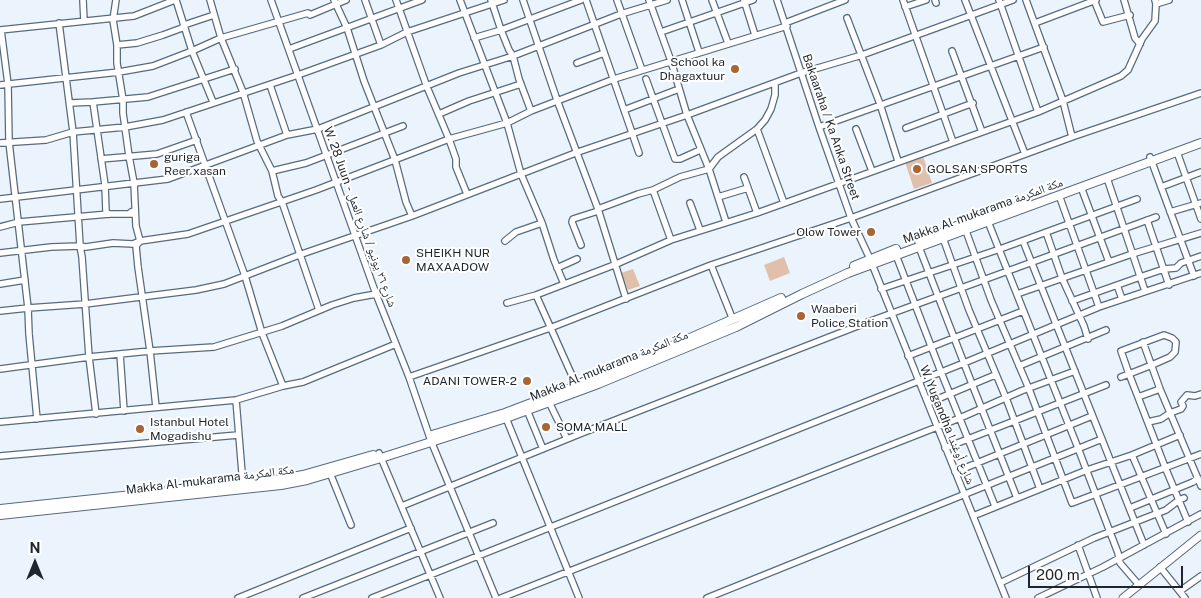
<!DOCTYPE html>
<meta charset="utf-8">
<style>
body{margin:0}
#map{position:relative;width:1201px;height:598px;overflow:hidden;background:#ebf4fd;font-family:"Public Sans",sans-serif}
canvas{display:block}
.north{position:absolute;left:10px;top:538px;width:50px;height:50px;-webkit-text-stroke:4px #fff;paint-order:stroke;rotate:0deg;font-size:14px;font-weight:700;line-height:20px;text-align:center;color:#1d252e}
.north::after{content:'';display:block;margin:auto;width:18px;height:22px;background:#1d252e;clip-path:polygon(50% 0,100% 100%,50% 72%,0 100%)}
.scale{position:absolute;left:1028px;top:566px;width:155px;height:22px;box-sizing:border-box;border:2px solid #1d252e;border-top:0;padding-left:6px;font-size:15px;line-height:18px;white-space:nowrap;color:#1d252e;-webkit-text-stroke:4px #fff;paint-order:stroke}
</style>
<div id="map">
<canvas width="1201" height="598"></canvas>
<div class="north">N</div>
<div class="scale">200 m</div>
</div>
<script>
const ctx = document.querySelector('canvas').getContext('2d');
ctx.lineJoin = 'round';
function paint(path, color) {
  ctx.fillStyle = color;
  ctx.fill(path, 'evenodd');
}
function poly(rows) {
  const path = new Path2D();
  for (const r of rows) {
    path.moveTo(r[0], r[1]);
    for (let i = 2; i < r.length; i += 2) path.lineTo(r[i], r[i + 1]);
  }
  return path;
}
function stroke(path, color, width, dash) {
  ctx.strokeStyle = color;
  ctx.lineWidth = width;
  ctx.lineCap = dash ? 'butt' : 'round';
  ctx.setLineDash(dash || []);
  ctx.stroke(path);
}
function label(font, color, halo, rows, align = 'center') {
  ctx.font = font + ' "Public Sans","Noto Naskh Arabic",sans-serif';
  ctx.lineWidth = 4;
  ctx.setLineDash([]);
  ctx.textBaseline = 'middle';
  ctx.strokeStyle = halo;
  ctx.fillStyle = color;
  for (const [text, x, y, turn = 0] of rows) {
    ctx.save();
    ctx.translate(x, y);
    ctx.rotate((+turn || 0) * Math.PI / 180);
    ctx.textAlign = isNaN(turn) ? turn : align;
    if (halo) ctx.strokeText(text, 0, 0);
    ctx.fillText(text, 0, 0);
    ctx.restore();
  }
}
paint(poly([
 [923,156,932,183,914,189,905,162],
 [784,257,790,273,770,281,764,265],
 [633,269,640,286,628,290,621,273]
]), '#e1c0ab');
const minor = poly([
 [83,0,84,21],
 [116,0,113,20,117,45,117,63,123,100,123,113,129,156,134,183,136,226,140,241,136,246,138,267,150,351,156,407],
 [176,0,192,51,213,102],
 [210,0,221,38,243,92,257,141,272,171,278,196,282,202,319,310],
 [271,0,376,294,409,377,431,441,496,598],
 [334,0,347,28,364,81,395,160,406,202,412,216],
 [365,0,381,45],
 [396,0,427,87,449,139,456,159,456,167,467,194],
 [460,0,507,123,521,174,542,223,554,260,564,284],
 [491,0,501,30,509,50,513,56,519,79,531,111],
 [523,0,557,100,598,209,626,299],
 [586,0,639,153],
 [617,0,642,70],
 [649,0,671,61,687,115,709,169,726,222],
 [682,0,699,52],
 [712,0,728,43],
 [744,0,755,35],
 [777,0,819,127,851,218,870,259,1006,598],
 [903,0,953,142],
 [935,0,936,3],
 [965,0,1025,154],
 [999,0,1038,112],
 [1026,0,1063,101,1072,137],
 [1094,0,1103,22,1130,15],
 [1124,0,1135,38,1140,44],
 [1156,4,1169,0],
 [905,7,926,0],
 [847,18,880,104,898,161],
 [59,23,73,132,80,246,82,257,89,357,96,414],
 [785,23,845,0],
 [1035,23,1096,0],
 [0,30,134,16,175,0],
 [1,30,8,84,9,142,28,308,29,334,37,419],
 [661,32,753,0],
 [474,38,501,30,581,0],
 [117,45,137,43,163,35,182,28,184,25,214,15],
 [289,49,422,0],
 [952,51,982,132],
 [577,63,604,53],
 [646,79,675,159,680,159,700,150],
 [0,85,119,72,153,66,192,51,221,38,308,13,310,15,346,0],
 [270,85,287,135],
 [93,102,105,185,106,212,109,214],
 [70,103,93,102,148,97,235,69],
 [624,110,679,89],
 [186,112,245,276,262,333,283,386],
 [439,114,469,101,521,84],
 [819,127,1044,47],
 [906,128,973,103],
 [757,129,784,203],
 [856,129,872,171],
 [0,143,46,140,73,132,125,127,163,120,298,75,381,45,407,32,504,0],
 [1177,152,1201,219],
 [1150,157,1194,276],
 [101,159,157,154,197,140],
 [272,171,306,163,403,126],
 [744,177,757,213],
 [1107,178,1145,291],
 [1081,187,1109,262],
 [1161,187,1201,172],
 [653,190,671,240],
 [1059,195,1099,307],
 [718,197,748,188],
 [0,199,168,179,287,135,318,129,459,73,513,56,621,14,667,0],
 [690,203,700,230],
 [598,209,638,194,653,190,680,177,709,169,718,157,757,129,765,120,771,109,775,95,775,84],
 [1170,212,1201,203],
 [987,219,1078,448,1118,553,1120,563,1139,585],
 [1147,220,1169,285],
 [0,227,19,222,109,214,132,214,131,212,135,211],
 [966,231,991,300,1029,389,1072,503,1201,454],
 [1046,232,1062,278,1084,326,1088,339],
 [943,238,969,310,1006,398,1040,489],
 [505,241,516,232,542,223],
 [1023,241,1144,545],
 [581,245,572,222,573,219,598,211],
 [919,247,972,384,1017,498],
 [0,253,51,247,80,246,86,247,113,243,133,244,140,241,188,234,316,190,449,139,507,123,531,111,614,79,787,26],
 [896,255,941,372,995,506],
 [711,265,733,320],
 [557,268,577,259],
 [0,284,25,280],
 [1117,285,1122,299],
 [881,289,1000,249,1137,199],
 [1017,294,1132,254,1201,233],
 [536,295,578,389],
 [1072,301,1140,277,1164,269,1176,268,1181,263,1201,256],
 [507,303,536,295,614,265,671,240,757,213,1038,112,1121,76,1128,70,1142,39,1155,21,1156,4,1155,0],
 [0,311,28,308,85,304,196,290,224,284,299,255,412,216,578,152,687,115,801,73,862,55,1013,0],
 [1143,342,1160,389,1201,486],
 [120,354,124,411],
 [908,356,1023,311],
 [1019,366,1106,330],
 [0,369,89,357,150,351,214,347,282,326,332,305,354,298,376,294],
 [409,377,550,328,711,265,851,218,1072,137,1201,93],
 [1121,377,1129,374,1152,365,1170,357,1175,352,1176,342,1172,338,1164,335,1121,351,1129,374,1138,397,1165,467,1188,522],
 [1138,397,1160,389],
 [236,400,243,485],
 [549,402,567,439],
 [928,403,995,375],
 [527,410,543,449],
 [506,418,579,598],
 [0,422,236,400,283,386,303,382,396,344],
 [1148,422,1161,419,1170,413,1181,409,1183,406,1181,402,1187,395,1195,396,1201,394],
 [945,448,1106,385],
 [379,453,440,598],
 [1132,455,1166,534],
 [0,456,238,435],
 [955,472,1092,416],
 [330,473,351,525],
 [402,506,582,433,868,322,1156,217],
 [1130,508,1193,482,1198,478],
 [973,516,1087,470,1132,455,1180,435],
 [1078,545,1097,598],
 [1160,567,1185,598],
 [1000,583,1094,538,1166,510,1179,500,1184,498],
 [1180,591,1201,576],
 [238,598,411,528],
 [303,598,493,523],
 [372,598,964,363,1099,307,1201,273],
 [501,598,960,418,1021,391,1075,371],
 [707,598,1102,439],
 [1038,598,1103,567,1201,514]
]);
const major = poly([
 [1123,598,1201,535]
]);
const highway = poly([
 [919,241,1023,204],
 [854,266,896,249],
 [432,435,505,413,576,386,656,353,781,298],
 [0,509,282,479,303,475,373,455],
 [0,515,281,485,307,480,381,458,506,418,598,384,736,327,802,294,848,273,1201,143]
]);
stroke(minor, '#576a7e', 8);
stroke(major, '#576a7e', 9);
stroke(highway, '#576a7e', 10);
stroke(minor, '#fff', 5.5);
stroke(major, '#fff', 7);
stroke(highway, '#fff', 8);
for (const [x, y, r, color] of [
 [735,69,5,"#a86533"],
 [154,164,5,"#a86533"],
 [917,169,5,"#a86533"],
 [871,232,5,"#a86533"],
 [406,260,5,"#a86533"],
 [801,316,5,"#a86533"],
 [527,381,5,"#a86533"],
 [546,427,5,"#a86533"],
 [140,429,5,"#a86533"]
]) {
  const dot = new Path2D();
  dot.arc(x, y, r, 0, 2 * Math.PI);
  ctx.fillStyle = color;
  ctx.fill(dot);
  stroke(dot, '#fff', 2);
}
label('12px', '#1d252e', '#fff', [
 ["School ka",725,62,"right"],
 ["Dhagaxtuur",725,76,"right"],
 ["guriga",164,157],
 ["Reer xasan",164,171],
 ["GOLSAN SPORTS",927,169],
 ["Olow Tower",861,232,"right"],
 ["SHEIKH NUR",416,253],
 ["MAXAADOW",416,267],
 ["Waaberi",811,309],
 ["Police Station",811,323],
 ["ADANI TOWER-2",517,381,"right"],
 ["Istanbul Hotel",150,422],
 ["Mogadishu",150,436],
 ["SOMA MALL",556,427]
], 'left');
label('12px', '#1d252e', '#fff', [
 ["Bakaaraha / Ka Anka Street",831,127,71],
 ["Makka Al-mukarama مكة المكرمة",983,211,-20],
 ["W. 28 Juun - شارع ٢٦ يونيو / شارع العمل",360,217,70],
 ["Makka Al-mukarama مكة المكرمة",609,366,-22],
 ["W. Yugandha شارع أوغندا",947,425,68],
 ["Makka Al-mukarama مكة المكرمة",210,480,-7]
]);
</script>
